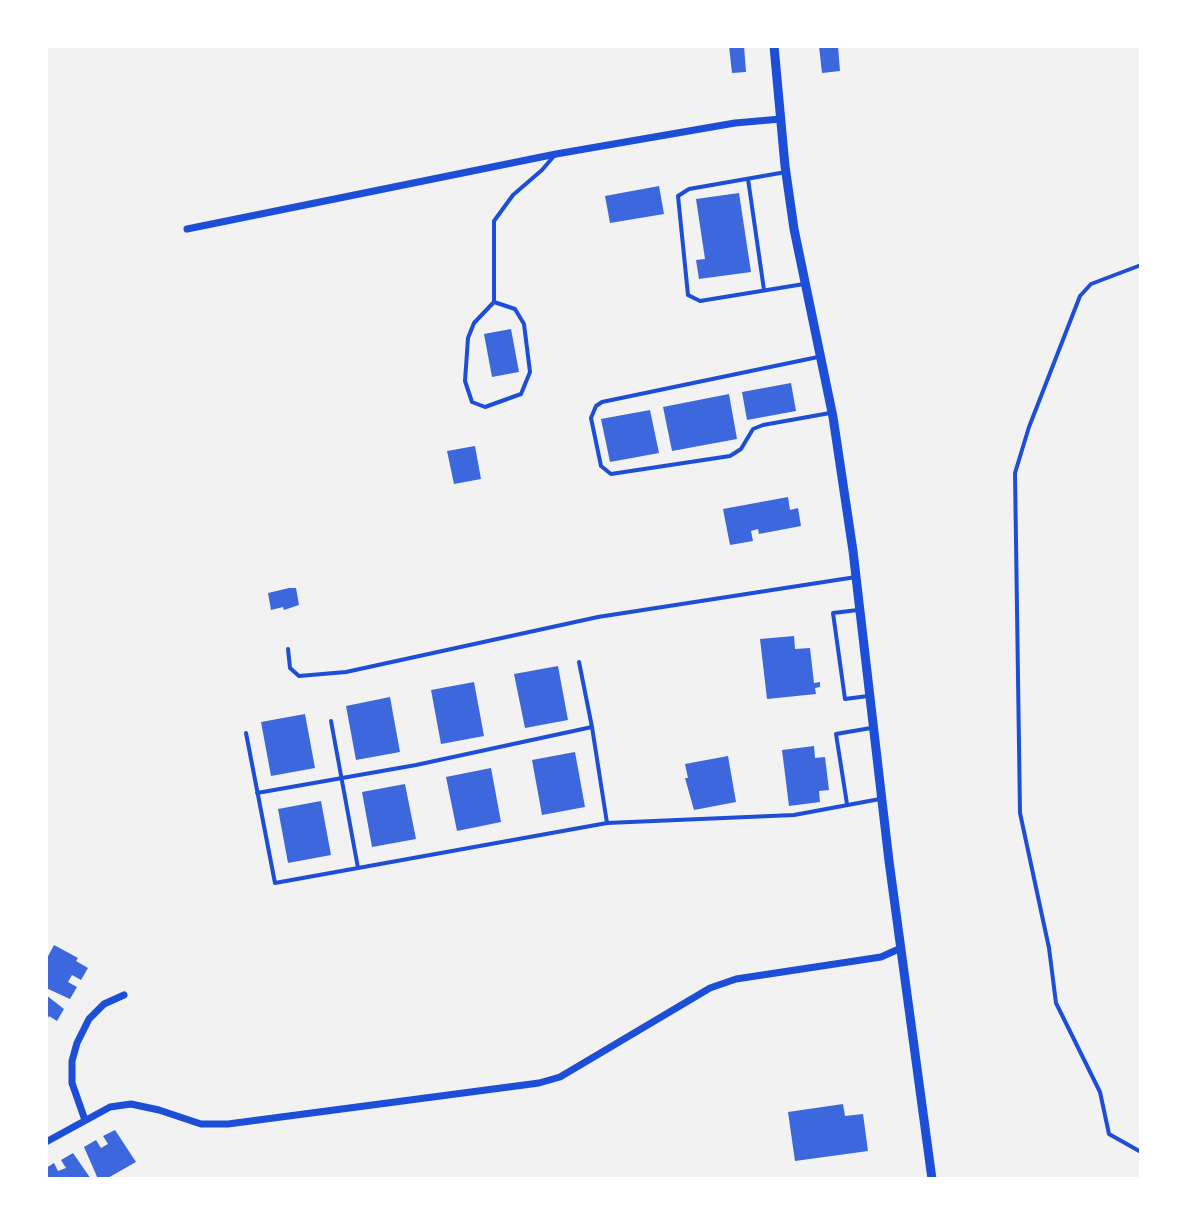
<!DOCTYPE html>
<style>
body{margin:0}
#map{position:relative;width:1187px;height:1225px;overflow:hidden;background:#f2f2f2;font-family:Jost,sans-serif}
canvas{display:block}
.frame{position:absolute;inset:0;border:48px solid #fff;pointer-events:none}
</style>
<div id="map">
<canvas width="1187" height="1225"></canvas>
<div class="frame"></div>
</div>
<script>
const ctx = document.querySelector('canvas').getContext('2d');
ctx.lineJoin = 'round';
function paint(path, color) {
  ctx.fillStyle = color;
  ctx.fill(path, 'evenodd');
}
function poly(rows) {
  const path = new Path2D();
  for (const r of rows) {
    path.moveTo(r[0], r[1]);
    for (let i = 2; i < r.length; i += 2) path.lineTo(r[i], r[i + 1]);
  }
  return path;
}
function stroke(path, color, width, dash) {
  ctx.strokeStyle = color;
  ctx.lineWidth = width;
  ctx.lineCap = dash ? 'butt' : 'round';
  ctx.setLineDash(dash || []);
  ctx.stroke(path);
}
paint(poly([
 [729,46,744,46,746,72,732,73],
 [819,46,838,46,840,71,822,73],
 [659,186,664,214,610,223,605,196],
 [739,193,751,272,699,279,696,260,705,259,696,199],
 [511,329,519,372,492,377,484,334],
 [791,383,796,411,747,420,742,392],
 [729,394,737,439,672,451,663,407],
 [650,410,659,453,610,462,601,419],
 [475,446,481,479,454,484,447,451],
 [788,497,790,510,798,508,801,526,759,534,758,529,751,531,753,541,730,545,723,509],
 [289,588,296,588,299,605,284,610,283,607,271,610,268,593],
 [794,636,795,649,810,648,814,683,820,682,820,687,815,688,816,694,767,699,760,639],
 [558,666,568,720,525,728,514,674],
 [474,682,484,736,441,744,431,690],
 [390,697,400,752,356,760,346,706],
 [305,714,315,768,271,776,261,722],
 [814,746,815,758,825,757,829,790,819,791,820,802,789,806,782,750],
 [575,752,585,807,542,815,532,760],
 [728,756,736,802,694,810,685,778,688,778,685,764],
 [491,768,501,822,457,831,446,777],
 [405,784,416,839,372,847,362,792],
 [321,801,331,855,288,863,278,809],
 [54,945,78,958,76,961,88,968,81,980,72,975,68,982,77,987,70,999,46,988,46,960],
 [46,995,64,1009,57,1021,49,1016,46,1022],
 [843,1104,845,1116,863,1114,868,1151,795,1161,788,1112],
 [115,1130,136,1162,106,1179,98,1179,84,1147,96,1140,101,1148,108,1144,103,1136],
 [73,1153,91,1179,47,1179,46,1168,54,1163,58,1171,66,1168,61,1160]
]), '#3d67dc');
stroke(poly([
 [786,172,689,189,678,196,688,295,700,301,804,284],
 [748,179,764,290],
 [1141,265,1091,284,1080,296,1029,427,1015,473,1020,813,1049,948,1056,1003,1100,1092,1109,1134,1141,1152],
 [494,302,474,323,468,338,465,381,472,402,485,407,521,394,530,372,524,324,515,309,494,302,494,221,513,195,542,170,554,156],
 [818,357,602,402,596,406,591,418,601,466,611,474,730,456,741,449,753,429,763,425,830,413],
 [858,610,833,613,845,699,868,696],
 [288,649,290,668,299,676,346,672,598,617,856,577],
 [579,662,592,727],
 [331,721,358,868],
 [246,733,275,883,607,823,794,815,880,799],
 [257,793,416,765,592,727,607,823],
 [847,804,836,734,871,728]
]), '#1d4ed8', 4);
stroke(poly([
 [187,229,556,154,735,123,781,119],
 [85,1120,72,1083,72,1061,77,1043,89,1019,104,1004,124,995],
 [46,1142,110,1107,131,1104,159,1110,201,1124,228,1124,539,1083,560,1077,710,988,736,979,881,957,901,948]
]), '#1d4ed8', 7);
stroke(poly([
 [774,46,785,166,794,229,833,417,853,551,889,861,932,1179]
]), '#1d4ed8', 9);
</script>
